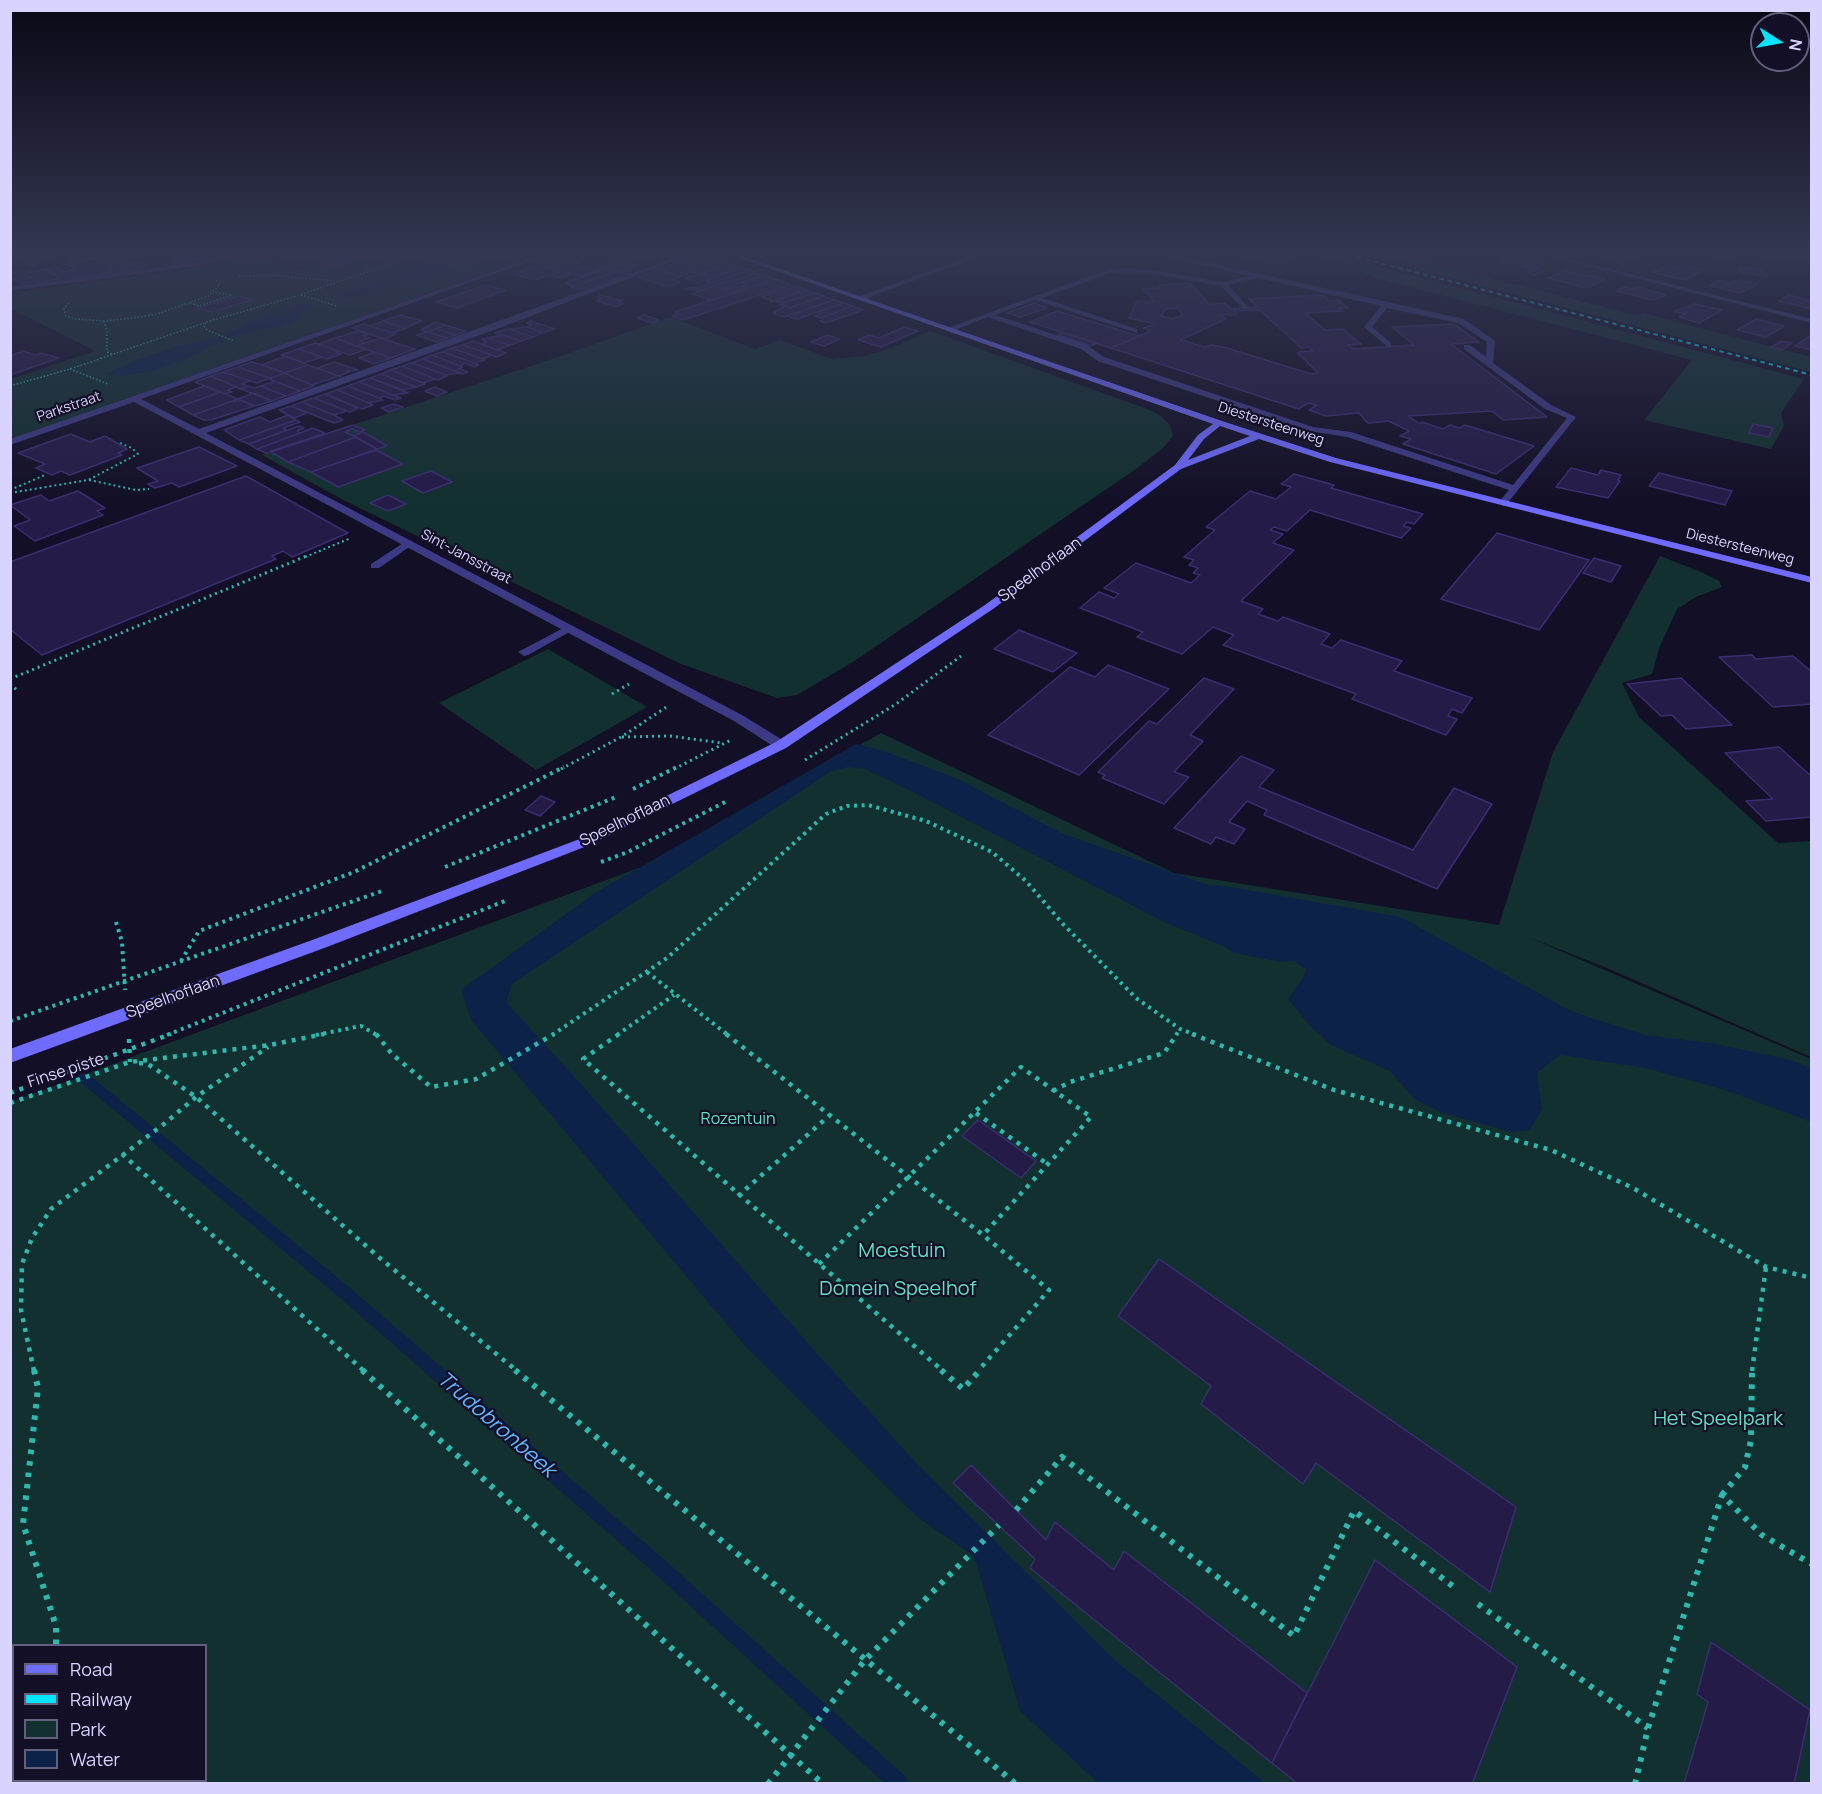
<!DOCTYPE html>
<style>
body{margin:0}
#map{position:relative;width:1822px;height:1794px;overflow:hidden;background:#130f26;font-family:Manrope,sans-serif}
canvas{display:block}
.frame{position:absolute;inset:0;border:12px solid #d9d4ff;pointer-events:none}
.legend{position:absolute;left:12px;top:1644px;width:195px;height:138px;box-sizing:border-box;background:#130f26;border:2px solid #625e7d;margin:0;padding:8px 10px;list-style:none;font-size:18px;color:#d9d4ff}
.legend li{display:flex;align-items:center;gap:12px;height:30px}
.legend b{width:30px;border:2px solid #625e7d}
.north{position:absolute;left:1750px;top:12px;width:60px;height:60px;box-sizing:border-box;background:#130f26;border:2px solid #625e7d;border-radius:50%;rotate:101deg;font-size:16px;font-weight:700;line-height:24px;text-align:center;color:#d9d4ff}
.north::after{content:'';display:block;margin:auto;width:21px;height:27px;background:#00e5ff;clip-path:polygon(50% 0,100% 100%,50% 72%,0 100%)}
</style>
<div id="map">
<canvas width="1822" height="1794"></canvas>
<div class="frame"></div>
<ul class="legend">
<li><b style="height:8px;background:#6f6bff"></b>Road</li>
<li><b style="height:8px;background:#00e5ff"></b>Railway</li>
<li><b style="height:16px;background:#12302f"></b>Park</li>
<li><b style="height:16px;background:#0c2248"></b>Water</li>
</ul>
<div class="north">N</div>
</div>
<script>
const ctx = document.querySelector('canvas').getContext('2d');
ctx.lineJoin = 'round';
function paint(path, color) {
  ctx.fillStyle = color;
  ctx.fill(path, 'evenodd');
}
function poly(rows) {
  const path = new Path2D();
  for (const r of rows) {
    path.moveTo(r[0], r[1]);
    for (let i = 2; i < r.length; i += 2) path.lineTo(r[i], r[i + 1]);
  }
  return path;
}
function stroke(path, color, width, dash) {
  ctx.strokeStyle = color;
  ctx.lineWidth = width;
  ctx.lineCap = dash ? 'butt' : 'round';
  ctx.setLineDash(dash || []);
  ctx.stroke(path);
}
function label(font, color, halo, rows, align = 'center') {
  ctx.font = font + ' Manrope,sans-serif';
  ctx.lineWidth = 4.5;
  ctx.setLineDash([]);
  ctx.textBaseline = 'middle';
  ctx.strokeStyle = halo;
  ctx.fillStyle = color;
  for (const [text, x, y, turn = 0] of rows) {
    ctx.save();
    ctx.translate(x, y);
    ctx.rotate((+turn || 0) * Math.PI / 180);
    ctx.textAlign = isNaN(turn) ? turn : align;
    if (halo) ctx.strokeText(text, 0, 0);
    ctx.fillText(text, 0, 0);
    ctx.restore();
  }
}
paint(poly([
 [269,255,537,255,11,439,11,379,95,351,11,309,10,293,208,266,247,256,320,274],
 [1306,255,1335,255,1804,379,1781,413,1784,426,1771,449,1644,420,1692,360,1372,277,1374,276,1327,263,1329,262],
 [1364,255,1402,255,1638,316,1643,313,1734,337,1811,357,1811,372],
 [670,317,755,349,780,340,832,359,865,356,891,348,930,331,1150,410,1161,416,1170,425,1173,436,1162,449,1136,469,853,662,797,695,777,698,681,664,343,500,262,455,564,355],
 [1660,556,1701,572,1719,581,1722,587,1696,597,1677,609,1659,648,1652,674,1622,683,1639,717,1778,843,1811,841,1811,1057,1607,968,1528,937,1811,1059,1811,1783,11,1783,11,1102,641,867,881,733,1174,873,1499,925,1553,752],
 [14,1646,206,1646,206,1780,14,1780],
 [548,649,647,707,536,770,439,703]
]), '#12302f');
paint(poly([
 [471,255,490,255,474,264,413,283,388,286,349,299,336,296,340,292,404,274,432,261],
 [303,304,310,306,301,312,299,318,284,325,224,339,199,353,154,371,119,376,107,374,133,361,174,347,220,337,247,323],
 [856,744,881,750,960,780,1061,833,1208,885,1231,887,1400,917,1573,1012,1645,1035,1711,1043,1791,1060,1811,1069,1811,1122,1728,1091,1646,1068,1560,1055,1537,1073,1542,1109,1530,1130,1511,1132,1440,1112,1414,1099,1390,1071,1331,1045,1309,1025,1288,999,1305,974,1306,969,1294,961,1281,962,1234,953,1223,946,1164,922,913,792,865,769,848,767,830,772,512,984,506,1002,581,1084,813,1349,916,1463,1117,1662,1265,1783,1098,1783,1020,1711,974,1556,916,1516,744,1345,471,1020,461,990,595,893]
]), '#0c2248');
paint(poly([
 [84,1073,88,1074,349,1287,667,1562,906,1777,908,1784,885,1784,655,1574,339,1297,80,1082,78,1078,80,1074,84,1073]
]), '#0c2248');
const building = poly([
 [26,255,45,255,59,259,33,263,20,256,26,255],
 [109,255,140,257,99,263,95,259,81,262,83,264,77,265,67,262,109,255],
 [196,255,210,257,174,264,171,260,196,255],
 [351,255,361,255,325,267,319,265,351,255],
 [640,255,646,255,642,256,654,260,638,265,612,261,642,256,640,255],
 [699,255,712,255,724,259,706,264,690,258,699,255],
 [1229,255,1298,255,1279,265,1229,255],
 [1512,255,1547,264,1535,269,1543,271,1535,275,1526,272,1532,270,1528,268,1499,261,1512,255],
 [1611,255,1633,255,1638,256,1623,265,1601,259,1611,255],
 [1702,255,1736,255,1740,259,1704,257,1702,255],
 [1761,255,1798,255,1804,260,1764,258,1761,255],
 [20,256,32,262,29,263,37,266,31,268,24,264,15,266,10,263,10,258,20,256],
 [361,256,367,257,332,268,327,266,361,256],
 [560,258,580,263,574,265,580,267,586,268,596,265,607,267,581,276,538,265,560,258],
 [690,258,706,264,696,267,679,261,690,258],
 [125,259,130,270,111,272,108,262,125,259],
 [720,260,732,264,700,274,688,270,720,260],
 [612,261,632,265,630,266,635,267,622,272,603,266,612,261],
 [679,261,696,267,688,270,671,265,679,261],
 [105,262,106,267,109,266,111,272,93,275,92,264,105,262],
 [144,262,147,266,130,270,127,263,144,262],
 [70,263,81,266,92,264,93,275,76,277,76,270,70,270,76,268,65,264,70,263],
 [732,264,740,267,715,276,699,274,732,264],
 [538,265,571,274,561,278,549,275,535,280,513,274,538,265],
 [671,265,688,270,694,272,680,277,658,269,671,265],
 [1668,265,1676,267,1681,265,1703,270,1684,280,1652,272,1668,265],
 [55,267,62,272,76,270,76,277,59,279,59,277,45,270,55,267],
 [740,267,749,270,711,283,706,281,740,267],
 [609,268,618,271,573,286,565,283,609,268],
 [1738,268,1761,269,1769,277,1741,272,1738,268],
 [45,269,59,277,59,279,37,282,24,273,45,269],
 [658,269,679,276,673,280,680,282,668,287,638,277,658,269],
 [749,270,757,273,702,290,685,289,691,287,697,288,749,270],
 [22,271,28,277,37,282,22,284,10,277,10,273,22,271],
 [618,271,628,274,580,290,570,287,618,271],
 [1566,271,1586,276,1589,275,1606,279,1587,288,1548,278,1566,271],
 [757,273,764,275,722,289,714,286,757,273],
 [699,274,710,278,698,283,685,278,699,274],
 [764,275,776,279,712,300,692,294,714,286,722,289,747,285,742,283,764,275],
 [776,279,791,285,683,320,672,316,680,314,675,312,751,287,762,286,758,285,776,279],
 [1718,280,1730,283,1740,280,1757,284,1740,293,1709,286,1718,280],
 [1190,283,1209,304,1225,303,1231,309,1258,307,1249,299,1323,295,1329,301,1338,300,1348,308,1339,308,1343,311,1305,313,1325,330,1343,329,1361,344,1348,345,1353,349,1414,345,1392,327,1454,324,1479,342,1451,344,1547,417,1503,420,1492,411,1408,416,1420,424,1422,422,1443,429,1450,425,1460,428,1465,425,1534,446,1496,474,1403,444,1411,439,1400,436,1409,431,1389,421,1368,423,1359,413,1326,416,1309,410,1317,405,1308,403,1299,409,1111,348,1151,331,1143,328,1156,324,1129,318,1137,301,1154,302,1143,289,1162,288,1159,285,1190,283],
 [1177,308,1183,315,1173,319,1161,316,1165,309,1177,308],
 [1260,310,1301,348,1309,347,1313,351,1297,352,1318,373,1311,374,1227,348,1211,345,1205,347,1180,340,1226,319,1220,314,1237,315,1234,311,1260,310],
 [485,285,506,290,457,308,436,302,485,285],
 [796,286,806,290,773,301,762,297,796,286],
 [1624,287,1632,289,1637,287,1667,295,1653,300,1617,291,1624,287],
 [805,290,815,293,786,302,770,302,805,290],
 [815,293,824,296,789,308,780,304,815,293],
 [600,295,622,301,618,303,623,304,617,307,596,301,602,298,597,297,600,295],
 [1789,295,1812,301,1812,309,1779,301,1789,295],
 [238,296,252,300,212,312,199,308,238,296],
 [824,296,834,300,784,317,773,313,785,306,789,308,824,296],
 [834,300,844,303,797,319,787,316,834,300],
 [844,303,852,306,821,318,815,316,822,313,817,312,844,303],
 [1034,303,1047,308,1020,317,1007,313,1034,303],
 [1695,304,1722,310,1699,323,1679,317,1686,314,1674,311,1695,304],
 [852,306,863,310,826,323,820,321,824,319,821,318,852,306],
 [1057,311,1139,336,1111,348,1030,322,1057,311],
 [400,315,422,321,404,328,383,321,400,315],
 [644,315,659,320,652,323,637,318,644,315],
 [1756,319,1784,326,1766,337,1737,330,1756,319],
 [383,321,404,328,406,328,392,333,370,326,383,321],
 [531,321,555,329,543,332,527,327,532,325,527,323,531,321],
 [435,322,445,325,427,332,421,330,435,322],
 [364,324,370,326,396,334,384,339,352,328,364,324],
 [445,325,465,331,466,331,456,335,436,329,445,325],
 [527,327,543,332,533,337,509,329,527,327],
 [904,327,918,331,881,347,858,340,869,335,879,338,904,327],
 [436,329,456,335,447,338,427,332,436,329],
 [507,329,509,329,533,337,521,341,495,333,507,329],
 [359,331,369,334,363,336,370,338,360,341,365,343,357,346,335,338,359,331],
 [427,332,447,338,437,342,416,335,427,332],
 [1063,333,1097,343,1091,346,1058,335,1063,333],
 [504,335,521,341,510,345,487,338,504,335],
 [827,335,840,339,824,346,811,342,827,335],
 [1812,335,1812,350,1795,346,1802,341,1812,335],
 [335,338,356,346,367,349,350,355,319,344,335,338],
 [380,338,384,339,415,349,391,358,356,346,380,338],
 [487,338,510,345,497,350,481,344,487,342,482,339,487,338],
 [473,341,481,344,506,353,497,357,463,345,473,341],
 [1782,341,1792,343,1782,350,1771,347,1782,341],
 [315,343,339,351,336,352,341,354,327,359,299,349,315,343],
 [463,345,492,355,483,359,452,348,463,345],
 [452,348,483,359,485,360,474,363,443,352,452,348],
 [299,349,322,357,304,363,281,355,299,349],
 [23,351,36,355,41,353,59,358,10,375,10,356,23,351],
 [375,352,391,358,374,364,359,358,375,352],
 [443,352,474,363,479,365,474,367,465,363,460,366,432,355,443,352],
 [432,355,463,367,458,368,468,372,462,374,423,359,432,355],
 [286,356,308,365,285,373,261,365,286,356],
 [423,359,461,373,446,375,412,363,423,359],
 [252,362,267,366,285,373,270,378,238,367,252,362],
 [335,362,349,367,358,370,347,371,349,372,339,376,341,377,317,368,335,362],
 [412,363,446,375,447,376,438,380,402,366,412,363],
 [308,365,339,376,312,385,284,373,308,365],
 [402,366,435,379,423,383,391,370,402,366],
 [238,367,269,378,270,378,257,383,223,372,238,367],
 [391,370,423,383,425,384,416,387,381,374,391,370],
 [223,372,250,381,241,384,248,386,241,389,211,376,223,372],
 [284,373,312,385,314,386,300,391,269,379,284,373],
 [381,374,404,383,417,387,404,390,370,378,381,374],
 [211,376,236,387,228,390,232,392,225,394,195,382,211,376],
 [370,378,391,386,408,393,393,395,359,382,370,378],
 [275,381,300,391,286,396,261,386,275,381],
 [359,382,393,395,401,398,395,400,384,396,379,398,348,386,359,382],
 [204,386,221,392,179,407,167,400,204,386],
 [248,386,254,388,260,386,286,396,272,401,241,389,248,386],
 [348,386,379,398,383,400,369,403,337,390,348,386],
 [435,387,442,390,447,392,437,396,425,391,435,387],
 [337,390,369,403,373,405,362,409,325,394,337,390],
 [220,392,238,399,193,415,179,407,220,392],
 [254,393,272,401,256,406,238,399,254,393],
 [325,394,358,408,350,412,314,398,325,394],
 [314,398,347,411,334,415,302,402,314,398],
 [238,399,254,406,211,420,204,420,193,415,230,402,240,401,238,399],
 [302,402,334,415,343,420,334,423,291,406,302,402],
 [393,404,403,407,389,412,381,408,393,404],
 [291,406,307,413,294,418,279,410,291,406],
 [288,415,296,420,239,440,224,430,260,417,270,422,288,415],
 [296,420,300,422,283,428,287,430,249,444,239,440,296,420],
 [1753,424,1773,428,1769,437,1749,433,1753,424],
 [353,425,365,430,359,432,353,429,345,432,356,437,288,462,271,452,353,425],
 [299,426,304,428,297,431,300,433,257,449,249,444,299,426],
 [313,428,325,433,266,453,257,449,313,428],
 [363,432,387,446,377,449,353,436,363,432],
 [71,434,90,442,105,436,127,449,118,453,122,455,70,475,61,471,52,475,36,468,45,464,18,453,71,434],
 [356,437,377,449,311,472,288,462,356,437],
 [199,447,237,466,179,487,172,483,155,488,148,484,158,481,137,468,199,447],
 [376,450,403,464,338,487,311,472,376,450],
 [1571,468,1598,475,1601,470,1621,475,1618,480,1620,481,1608,498,1556,487,1571,468],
 [431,471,452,482,423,493,402,481,431,471],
 [1659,473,1732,491,1725,505,1649,486,1659,473],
 [1294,474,1334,485,1331,488,1423,514,1414,524,1407,522,1403,526,1411,528,1401,538,1310,510,1287,531,1274,527,1270,530,1283,534,1273,543,1294,550,1241,601,1263,609,1258,614,1278,621,1283,617,1330,634,1321,644,1332,648,1341,640,1402,661,1394,671,1472,698,1462,713,1452,709,1448,716,1457,719,1446,735,1352,699,1356,694,1223,645,1234,635,1213,627,1182,654,1137,637,1143,632,1080,608,1099,592,1114,598,1119,594,1104,588,1136,563,1191,583,1200,575,1193,573,1198,568,1189,565,1194,560,1184,557,1215,530,1206,527,1250,491,1276,499,1291,487,1281,484,1294,474],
 [246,476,348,533,292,557,283,551,272,556,276,559,42,655,11,630,10,562,246,476],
 [78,491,105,508,97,511,103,515,35,541,14,526,30,520,10,505,41,495,49,501,78,491],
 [388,495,406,504,388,511,370,503,388,495],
 [1497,533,1589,560,1539,630,1441,599,1497,533],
 [1594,558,1621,566,1611,582,1583,573,1594,558],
 [1019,630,1077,653,1053,672,994,649,1019,630],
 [1752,655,1756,659,1793,656,1812,672,1812,704,1773,707,1719,657,1752,655],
 [1108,665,1169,689,1079,775,988,735,1070,667,1095,677,1108,665],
 [1204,678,1234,689,1190,735,1203,741,1174,772,1189,777,1164,804,1102,778,1105,775,1098,772,1149,721,1157,724,1204,678],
 [1681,678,1732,725,1686,729,1672,715,1661,716,1627,684,1681,678],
 [1779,747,1812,777,1812,817,1766,821,1746,801,1773,799,1725,753,1779,747],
 [1241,756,1274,770,1259,787,1413,850,1454,788,1492,804,1437,889,1264,815,1267,810,1247,801,1229,822,1245,829,1234,844,1216,837,1211,844,1174,828,1241,756],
 [541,796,555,802,540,816,525,810,541,796],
 [978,1120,1036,1161,1021,1178,962,1136,978,1120],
 [1159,1259,1516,1507,1490,1592,1316,1463,1303,1484,1201,1404,1211,1386,1118,1316,1159,1259],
 [971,1465,1046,1540,1055,1522,1114,1570,1124,1551,1307,1693,1272,1763,1030,1568,1035,1559,953,1483,971,1465],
 [1375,1560,1517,1667,1472,1784,1298,1784,1272,1763,1375,1560],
 [1711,1642,1810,1710,1794,1784,1684,1784,1708,1702,1697,1694,1711,1642]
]);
paint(building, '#241b47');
stroke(building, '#3b2d73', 1.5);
stroke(poly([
 [239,276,271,275,335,281],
 [301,295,337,306],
 [69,303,64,309,66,316,75,319,104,321,133,318,157,314,208,296,220,284,216,280],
 [190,303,199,306,232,295,213,292],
 [104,321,107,332,107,352,113,354],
 [206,323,204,326,207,330,234,341],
 [70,369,108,384],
 [10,386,70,369,207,322,300,295,416,255]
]), '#2fb8b0', 1.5, [1.5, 2]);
stroke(poly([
 [89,480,136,490,149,489],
 [10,490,45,475],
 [10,493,88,480,138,454,132,448,118,442],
 [305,557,351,538]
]), '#2fb8b0', 2, [2, 3]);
stroke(poly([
 [10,679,309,555],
 [10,684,18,691],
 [612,694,629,684],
 [622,737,670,736,722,743],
 [805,760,896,704,961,656],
 [561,769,621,737,668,706],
 [674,769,731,740]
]), '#2fb8b0', 3, [2, 4]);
stroke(poly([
 [633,789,677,767],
 [601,862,628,852,727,801],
 [445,867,616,797],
 [116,922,122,942,125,990],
 [181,961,199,931,354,872,564,767],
 [647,972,728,1035],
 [10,1021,385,890],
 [167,1035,505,901],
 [316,1035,361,1026,377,1035],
 [552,1035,667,958,826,814,847,806,868,805,926,821,992,852,1026,881,1063,924,1136,998,1180,1029,1196,1035],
 [617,1035,674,995],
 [1176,1035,1180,1029]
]), '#2fb8b0', 4, [3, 4.5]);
stroke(poly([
 [376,1034,392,1054,431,1087,476,1079,554,1034],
 [619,1034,583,1059,943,1371],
 [726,1034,983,1235,1049,1290,978,1371],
 [1192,1034,1334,1090,1551,1150,1633,1188,1766,1267,1812,1278],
 [129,1039,130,1062],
 [139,1063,148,1064,196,1097,381,1259,517,1371],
 [1053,1091,1070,1082,1164,1053,1177,1034],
 [10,1093,171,1034],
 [10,1103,130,1062,270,1045,324,1034],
 [976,1113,1046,1163],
 [122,1154,364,1371],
 [738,1196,830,1115],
 [819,1264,1021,1067,1091,1117,983,1235],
 [34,1371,21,1310,22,1264,32,1238,51,1209,164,1124,196,1097,268,1047],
 [1752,1371,1766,1267]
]), '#2fb8b0', 4.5, [4, 6]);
stroke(poly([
 [34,1370,38,1388,23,1524,56,1626,56,1646],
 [362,1370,823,1784],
 [515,1370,1016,1784],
 [941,1370,963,1389,980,1370],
 [1722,1495,1745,1467,1751,1440,1752,1370],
 [1016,1510,1062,1457,1294,1636,1354,1511,1454,1587],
 [1478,1604,1648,1728],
 [55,1780,55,1784],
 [768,1784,865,1660,999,1525],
 [1635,1784,1648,1728,1722,1495,1762,1535,1812,1564]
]), '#2fb8b0', 6, [4.5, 7]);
paint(poly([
 [1167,255,1175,255,1464,319,1495,341,1493,363,1551,405,1576,417,1506,505,1503,506,1498,503,1509,490,1347,437,1309,431,1098,361,1081,349,988,317,952,331,945,329,1109,269,1154,270,1223,282,1249,276,1167,257,1167,255],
 [1110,273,1154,274,1221,286,1244,309,1248,307,1228,285,1258,278,1381,306,1364,327,1388,347,1391,347,1391,343,1372,327,1387,308,1458,323,1487,342,1486,357,1470,345,1464,345,1464,349,1545,409,1567,418,1513,485,1351,432,1313,427,1104,357,1087,345,995,315,1035,300,1137,333,1137,329,1042,298,1110,273],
 [408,540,412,541,412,545,379,568,371,568,371,564,408,540],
 [569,625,573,626,573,630,528,655,524,656,518,652,569,625]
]), '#3d3a85');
paint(poly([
 [227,255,237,255,196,266,10,291,10,287,196,262,227,255],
 [539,255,548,255,141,399,199,429,682,255,690,255,497,329,206,433,742,715,786,742,788,745,786,748,776,748,734,721,134,402,10,445,10,439,539,255],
 [973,255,982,255,862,300,855,298,973,255],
 [1544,255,1554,255,1812,319,1812,323,1544,255]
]), '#3d3a85');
paint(poly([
 [731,255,740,255,1222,421,1336,458,1812,577,1812,583,1330,462,1259,439,1181,469,993,609,786,748,587,846,327,947,10,1063,10,1049,315,939,577,840,776,742,985,605,1175,465,1198,435,1213,424,731,255],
 [1220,426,1250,436,1188,460,1204,439,1220,426]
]), '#6f6bff');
stroke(poly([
 [1349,255,1812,375]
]), '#00e5ff', 2, [4.5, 4]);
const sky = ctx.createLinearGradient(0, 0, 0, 506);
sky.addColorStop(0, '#0a0815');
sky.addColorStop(0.5, '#333752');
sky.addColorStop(1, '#33375200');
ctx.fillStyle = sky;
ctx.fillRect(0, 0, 1822, 506);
label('14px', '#d9d4ff', '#130f26', [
 ["Parkstraat",69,407,-19],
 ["Diestersteenweg",1271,424,18],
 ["Diestersteenweg",1740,547,14],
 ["Sint-Jansstraat",466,557,28]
]);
label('16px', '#d9d4ff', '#130f26', [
 ["Speelhoflaan",1040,570,-36],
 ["Speelhoflaan",625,821,-26],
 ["Speelhoflaan",173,997,-20],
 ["Finse piste",66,1071,-18]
]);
label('16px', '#5fe0c0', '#130f26', [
 ["Rozentuin",738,1120]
]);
label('20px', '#5fe0c0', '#130f26', [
 ["Moestuin",902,1251],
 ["Domein Speelhof",898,1289],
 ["Het Speelpark",1718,1419]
]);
label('italic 21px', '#62b6ff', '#130f26', [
 ["Trudobronbeek",496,1425,41]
]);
</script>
